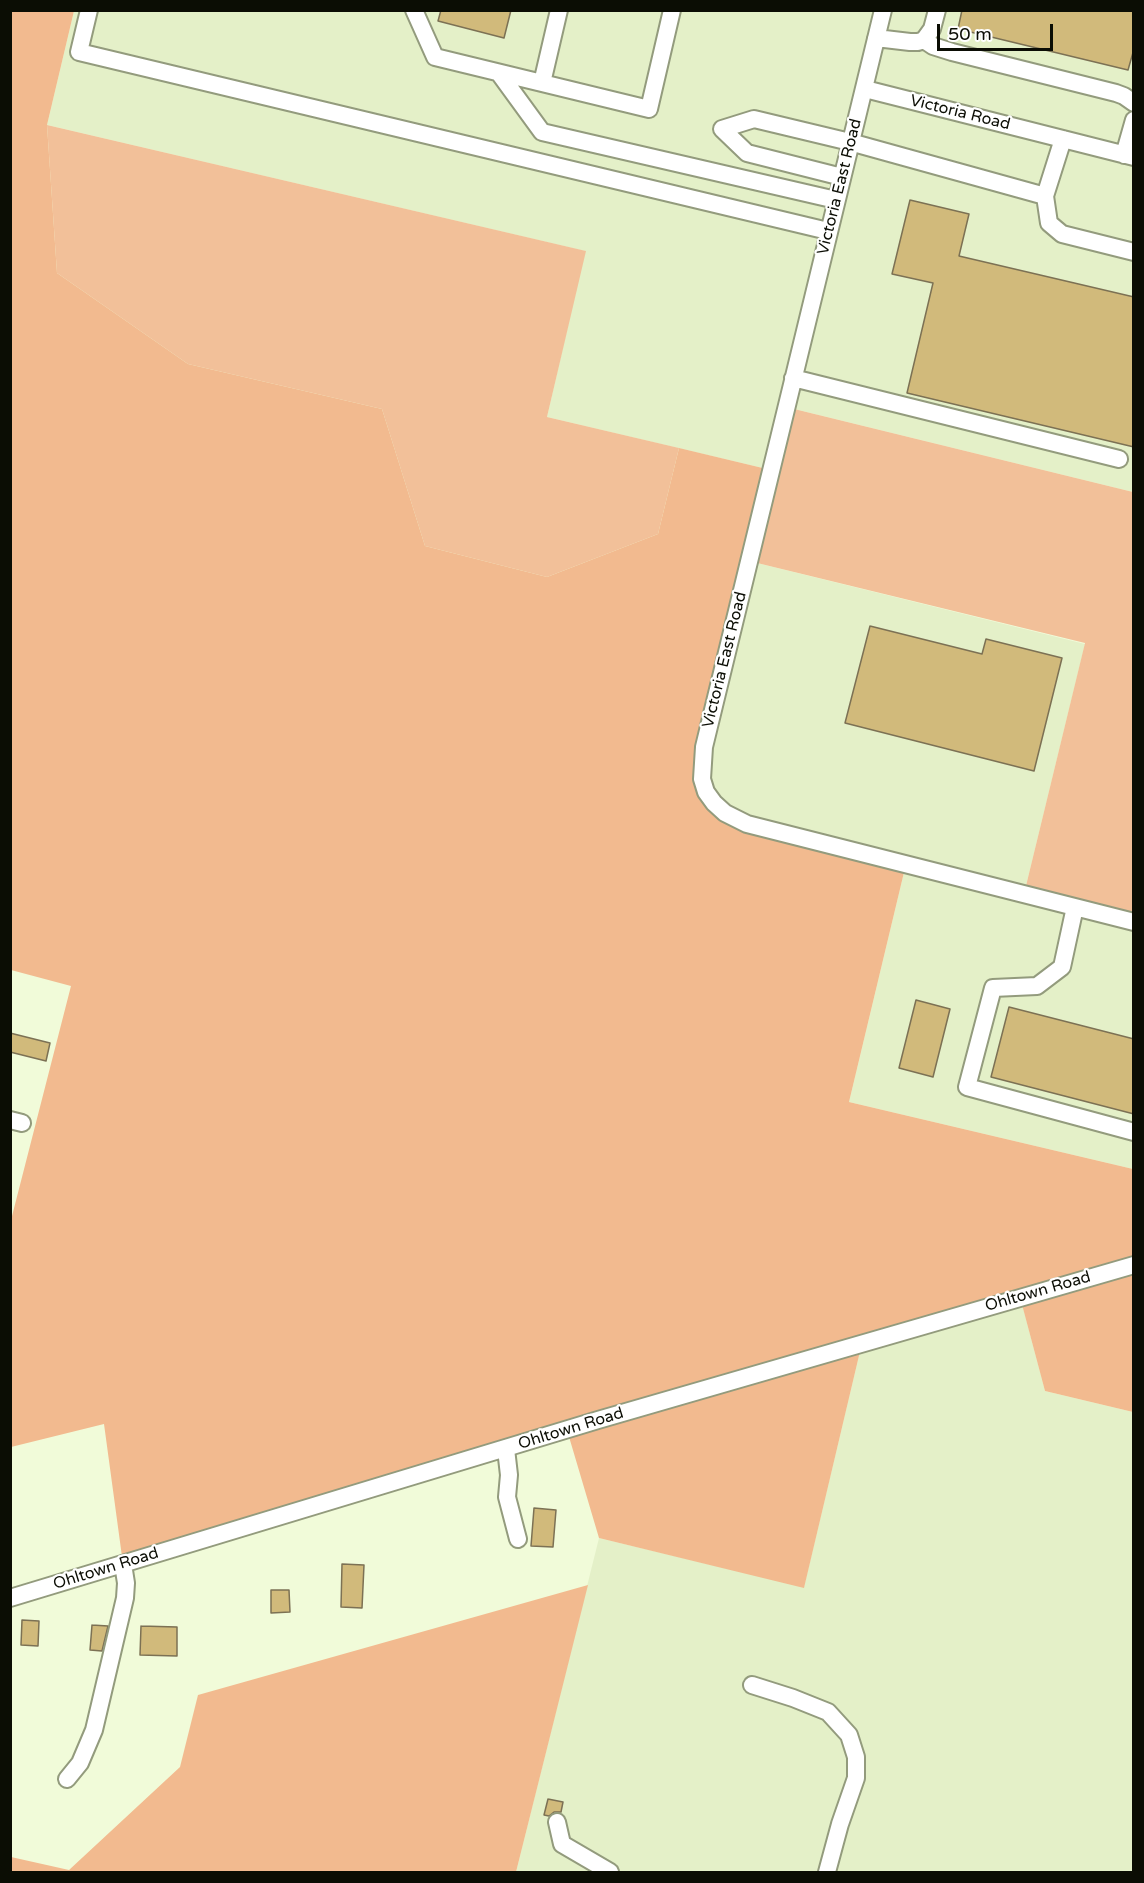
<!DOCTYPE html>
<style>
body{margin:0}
#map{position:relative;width:1144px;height:1883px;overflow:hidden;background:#f1fbd9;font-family:"Varela Round",sans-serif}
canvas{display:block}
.frame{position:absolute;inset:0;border:12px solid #0b0d04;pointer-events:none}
.scale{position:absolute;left:937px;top:24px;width:116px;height:27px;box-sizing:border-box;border:3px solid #0b0d04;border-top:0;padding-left:8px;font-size:18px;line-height:21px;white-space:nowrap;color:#0b0d04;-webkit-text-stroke:4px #fff;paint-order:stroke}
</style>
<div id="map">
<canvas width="1144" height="1883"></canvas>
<div class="frame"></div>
<div class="scale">50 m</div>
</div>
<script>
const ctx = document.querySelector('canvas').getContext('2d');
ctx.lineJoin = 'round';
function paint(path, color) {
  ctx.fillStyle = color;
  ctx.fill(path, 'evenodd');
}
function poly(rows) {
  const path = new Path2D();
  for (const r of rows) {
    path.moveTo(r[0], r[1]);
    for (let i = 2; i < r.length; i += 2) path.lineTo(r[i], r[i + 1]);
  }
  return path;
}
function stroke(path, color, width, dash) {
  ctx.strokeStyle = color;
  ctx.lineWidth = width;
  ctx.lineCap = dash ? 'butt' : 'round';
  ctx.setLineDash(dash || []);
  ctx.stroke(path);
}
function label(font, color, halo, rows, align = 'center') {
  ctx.font = font + ' "Varela Round",sans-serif';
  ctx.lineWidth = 4.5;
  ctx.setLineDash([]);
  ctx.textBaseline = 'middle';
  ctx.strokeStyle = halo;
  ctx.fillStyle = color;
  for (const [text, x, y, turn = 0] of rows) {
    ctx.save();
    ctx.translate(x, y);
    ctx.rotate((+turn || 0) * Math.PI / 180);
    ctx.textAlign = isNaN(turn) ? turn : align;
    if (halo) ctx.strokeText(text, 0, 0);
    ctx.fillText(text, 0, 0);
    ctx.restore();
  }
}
paint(poly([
 [74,11,1133,11,1133,492,786,407,771,470,547,417,585,251,47,125],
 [749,561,1085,644,1024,894,1133,922,1133,1169,849,1102,906,864,740,822,702,779],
 [1020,1296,1045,1391,1133,1412,1133,1872,516,1872,599,1538,804,1587,862,1343]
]), '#e4f0c8');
paint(poly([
 [47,125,586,251,547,417,679,448,658,534,547,577,425,546,382,409,188,364,57,273],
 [786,407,1133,492,1133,922,1024,894,1085,643,749,561]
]), '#f2c099');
paint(poly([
 [11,11,74,11,47,125,57,273,188,364,382,409,425,546,547,577,658,534,679,448,771,470,701,768,725,813,906,864,849,1102,1133,1169,1133,1412,1045,1391,1020,1297,862,1343,804,1588,599,1538,567,1430,123,1564,104,1424,11,1447,11,1220,71,986,11,970],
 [588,1585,516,1872,11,1872,11,1857,69,1870,180,1767,198,1695]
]), '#f2ba8f');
const building = poly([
 [441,10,511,10,504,38,438,21,441,10],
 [962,10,1134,10,1134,49,1128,70,958,29,962,10],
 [910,200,969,214,959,256,1134,297,1134,447,907,393,933,283,892,274,910,200],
 [870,626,982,654,986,639,1062,658,1034,771,845,723,870,626],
 [916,1000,950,1009,933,1077,899,1068,916,1000],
 [1009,1007,1134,1039,1134,1114,991,1077,1009,1007],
 [10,1033,50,1043,46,1061,10,1052,10,1033],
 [534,1508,556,1510,553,1547,531,1546,534,1508],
 [342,1564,364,1565,362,1608,341,1607,342,1564],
 [271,1590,289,1590,290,1612,271,1613,271,1590],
 [22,1620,39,1621,38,1646,21,1645,22,1620],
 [92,1625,108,1626,102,1651,90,1650,92,1625],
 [141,1626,177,1627,177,1656,140,1655,141,1626],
 [548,1799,563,1802,561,1812,554,1812,549,1816,544,1815,548,1799]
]);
paint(building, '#d1ba7b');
stroke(building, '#7c7154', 1.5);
const minor = poly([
 [89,10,79,52,828,231],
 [414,10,435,57,649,109,672,10],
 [883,10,704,747,702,779,706,792,714,803,725,813,747,824,1134,922],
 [876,38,910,42,918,42,924,40,932,29,937,10],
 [924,40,933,46,952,52,1116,93,1124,96,1134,103],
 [499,73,542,132,836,200],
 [542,83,559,10],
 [865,89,1134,157],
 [1063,139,1045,196,1049,223,1062,234,1134,252],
 [1124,155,1134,120],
 [842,177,747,153,722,129,754,119,850,142,1045,196],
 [793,378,1119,459],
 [1075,907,1062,967,1037,986,993,988,967,1087,1134,1132],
 [10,1120,22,1123],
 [506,1449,509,1475,507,1497,518,1539],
 [10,1598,598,1420,1134,1265],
 [752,1685,793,1698,828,1712,849,1735,856,1757,856,1778,840,1824,827,1872],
 [67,1779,80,1763,94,1730,125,1598,126,1583,123,1564],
 [557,1822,562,1844,610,1872]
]);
stroke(minor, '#939b7d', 20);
stroke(minor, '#fff', 16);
label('16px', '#0b0d04', '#fff', [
 ["Victoria Road",960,113,14],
 ["Victoria East Road",840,187,-76],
 ["Victoria East Road",725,660,-76],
 ["Ohltown Road",1038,1292,-16],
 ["Ohltown Road",571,1429,-17],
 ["Ohltown Road",106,1569,-17]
]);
</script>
